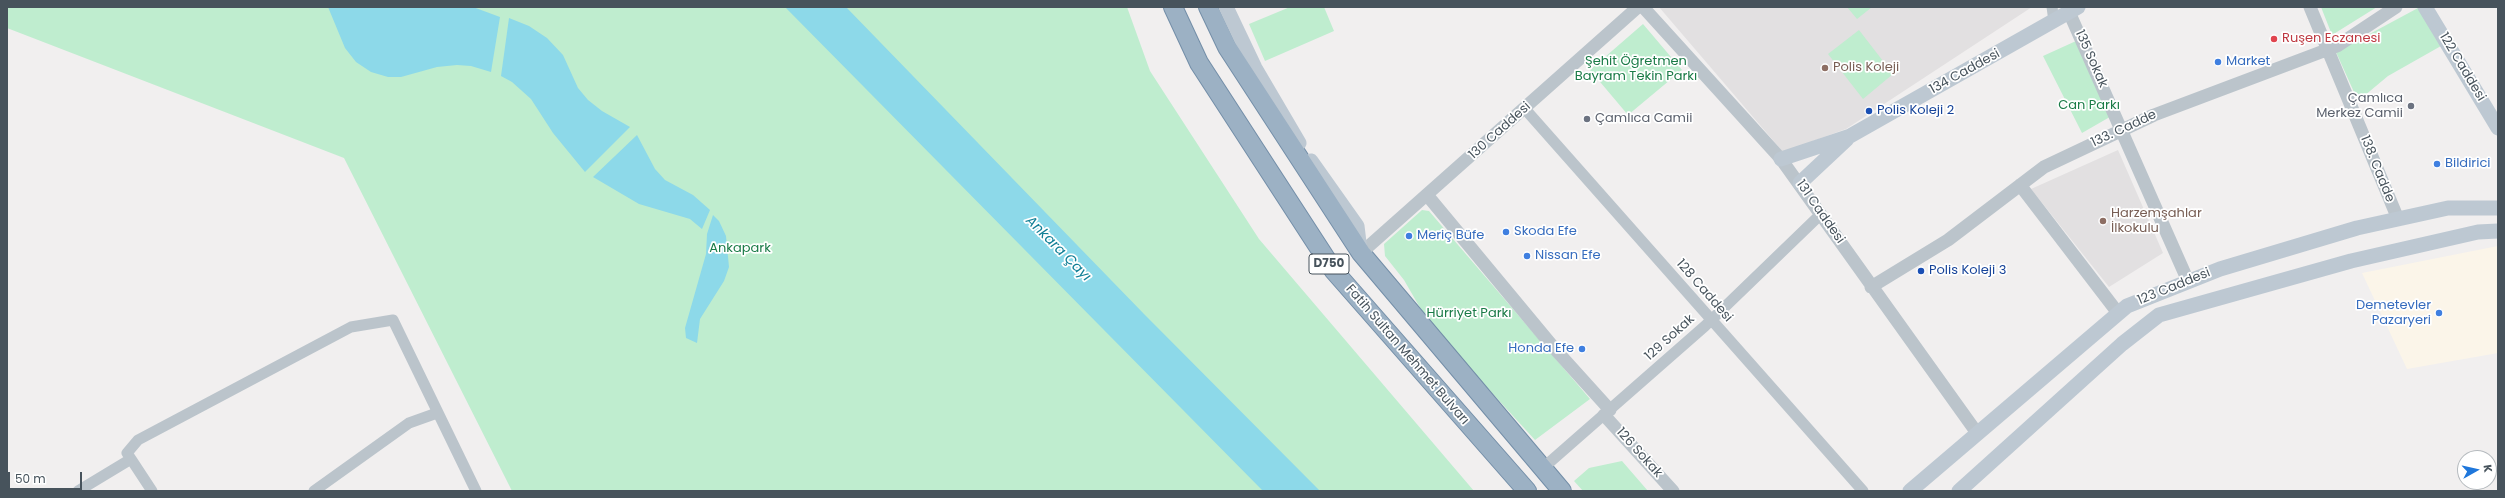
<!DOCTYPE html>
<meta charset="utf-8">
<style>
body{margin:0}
#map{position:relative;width:2505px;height:498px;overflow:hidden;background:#f1efef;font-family:Poppins,sans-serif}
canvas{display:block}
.frame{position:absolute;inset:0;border:8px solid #47535c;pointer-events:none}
.north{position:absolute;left:2457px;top:450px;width:40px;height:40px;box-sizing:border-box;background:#fff;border:1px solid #b5babe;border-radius:50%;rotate:82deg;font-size:11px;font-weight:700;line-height:16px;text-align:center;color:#47535c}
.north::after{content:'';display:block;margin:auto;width:14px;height:18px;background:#1f77db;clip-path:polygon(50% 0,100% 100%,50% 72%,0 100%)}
.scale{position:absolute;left:8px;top:472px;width:74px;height:18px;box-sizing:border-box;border:2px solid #47535c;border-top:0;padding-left:5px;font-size:12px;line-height:14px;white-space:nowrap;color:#47535c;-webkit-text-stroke:3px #fff;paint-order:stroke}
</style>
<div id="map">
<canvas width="2505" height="498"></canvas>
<div class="frame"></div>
<div class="north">K</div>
<div class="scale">50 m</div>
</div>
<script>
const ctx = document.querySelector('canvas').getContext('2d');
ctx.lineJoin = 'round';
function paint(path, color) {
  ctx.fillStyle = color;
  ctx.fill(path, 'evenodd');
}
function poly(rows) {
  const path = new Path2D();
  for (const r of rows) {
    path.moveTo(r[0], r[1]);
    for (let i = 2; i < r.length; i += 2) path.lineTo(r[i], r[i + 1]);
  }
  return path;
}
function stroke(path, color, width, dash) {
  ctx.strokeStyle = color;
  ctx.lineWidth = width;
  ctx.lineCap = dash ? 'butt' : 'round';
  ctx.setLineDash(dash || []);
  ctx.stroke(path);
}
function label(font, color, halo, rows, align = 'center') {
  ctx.font = font + ' Poppins,sans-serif';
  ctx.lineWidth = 3.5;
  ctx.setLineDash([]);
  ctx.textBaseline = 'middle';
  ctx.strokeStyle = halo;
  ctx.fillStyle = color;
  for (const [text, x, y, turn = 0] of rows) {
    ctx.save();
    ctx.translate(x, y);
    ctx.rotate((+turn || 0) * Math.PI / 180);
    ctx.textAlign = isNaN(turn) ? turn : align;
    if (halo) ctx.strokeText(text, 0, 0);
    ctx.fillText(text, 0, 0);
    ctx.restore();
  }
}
paint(poly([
 [2498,246,2498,353,2407,369,2362,273]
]), '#fbf5e9');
paint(poly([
 [1659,7,2032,7,1846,129,1783,152],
 [2118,150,2163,253,2109,287,2031,189]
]), '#e2e0e1');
paint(poly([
 [7,7,1127,7,1150,71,1259,239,1474,491,512,491,344,158,7,28],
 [1290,7,1324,7,1334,31,1265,61,1249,24],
 [1847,7,1872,7,1857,19],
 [2321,7,2377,7,2332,35],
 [2418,8,2441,46,2388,76,2358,101,2336,52],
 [1643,24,1682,70,1628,115,1590,70],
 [1859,30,1893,74,1863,99,1828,54],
 [2076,41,2115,114,2082,133,2043,56],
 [1422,210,1429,211,1590,399,1535,440,1430,325,1404,280,1385,256,1384,244],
 [1622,461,1648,491,1583,491,1574,481,1589,468]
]), '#bfedcf');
paint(poly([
 [328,7,473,7,500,17,491,72,471,66,457,65,437,67,401,77,388,77,371,72,356,62,345,48],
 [785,7,846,7,1144,314,1320,491,1263,491],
 [509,18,529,26,547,38,563,55,578,88,588,100,602,111,630,127,585,172,553,133,531,99,512,82,501,76],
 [637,135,655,169,665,180,693,195,710,210,702,229,690,219,639,204,593,177],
 [713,215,719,221,726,236,729,267,724,281,700,319,697,343,686,338,685,328,706,254,707,234]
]), '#8dd9e9');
const trunk = poly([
 [1173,7,1199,63,1334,271,1527,491],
 [1208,7,1227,47,1361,253,1562,491]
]);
stroke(trunk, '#738ea8', 20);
stroke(poly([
 [2052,7,2054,21],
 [1525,109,1863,491],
 [131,459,127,453,138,440,351,327,393,320,476,491],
 [1543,468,1705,326,1821,214],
 [78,491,131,459,152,491],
 [314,491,409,423,437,413]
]), '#bbc4cb', 11);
stroke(poly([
 [1643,7,1781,159,1977,433],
 [2310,7,2398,219],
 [2069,12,2188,281],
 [2020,185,2118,313],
 [1427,195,1554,348,1610,410],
 [1361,253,1638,7],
 [1871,287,1948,240,2044,167,2154,115,2337,46,2396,7],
 [1604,415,1673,491]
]), '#bbc4cb', 13);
stroke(poly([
 [1226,7,1255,68,1299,143],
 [2425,7,2498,128],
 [1781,159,1850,136,2078,7],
 [1311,161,1357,226,1360,251],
 [1800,183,1847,139],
 [1910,491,2127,306,2220,269,2357,228,2448,208,2498,208],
 [1959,491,2122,344,2159,315,2351,261,2478,232,2498,231]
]), '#bdc8d2', 15);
stroke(trunk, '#9cb1c4', 18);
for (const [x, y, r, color] of [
 [2274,39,4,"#e0444e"],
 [2218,62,4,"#3f7fe0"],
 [1825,68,4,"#8d6e63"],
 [2411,106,4,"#6b7280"],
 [1869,111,4,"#1a4fb4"],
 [1587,119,4,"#6b7280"],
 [2437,164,4,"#3f7fe0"],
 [2103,221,4,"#8d6e63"],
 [1506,232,4,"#3f7fe0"],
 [1409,236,4,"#3f7fe0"],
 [1527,256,4,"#3f7fe0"],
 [1921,271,4,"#1a4fb4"],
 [2439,313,4,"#3f7fe0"],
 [1582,349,4,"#3f7fe0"]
]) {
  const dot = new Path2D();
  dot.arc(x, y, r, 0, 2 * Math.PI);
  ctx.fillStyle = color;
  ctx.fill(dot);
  stroke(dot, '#fff', 1.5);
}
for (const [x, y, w] of [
 [1329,264,40]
]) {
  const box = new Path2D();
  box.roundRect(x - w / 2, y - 10, w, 20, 3);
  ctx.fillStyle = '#fff';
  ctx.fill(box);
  stroke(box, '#47535c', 1);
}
label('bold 12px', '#47535c', null, [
 ["D750",1329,264]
]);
label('13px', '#be3a42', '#fff', [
 ["Ruşen Eczanesi",2282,39]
], 'left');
label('13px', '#47535c', '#fff', [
 ["135 Sokak",2091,59,66],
 ["122 Caddesi",2462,67,59],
 ["134 Caddesi",1965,72,-29],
 ["133. Cadde",2124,129,-25],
 ["130 Caddesi",1500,131,-42],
 ["138. Cadde",2377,169,68],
 ["131 Caddesi",1820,212,55],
 ["123 Caddesi",2174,287,-22],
 ["128 Caddesi",1704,291,49],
 ["129 Sokak",1670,338,-42],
 ["Fatih Sultan Mehmet Bulvarı",1407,355,49],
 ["126 Sokak",1639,453,48]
]);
label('13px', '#1a7b47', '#fff', [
 ["Şehit Öğretmen",1636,62],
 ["Bayram Tekin Parkı",1636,77],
 ["Can Parkı",2089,106],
 ["Ankapark",740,249],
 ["Hürriyet Parkı",1469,314]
]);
label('13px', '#366cbe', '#fff', [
 ["Market",2226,62],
 ["Bildirici",2445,164],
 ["Skoda Efe",1514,232],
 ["Meriç Büfe",1417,236],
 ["Nissan Efe",1535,256],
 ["Demetevler",2431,306,"right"],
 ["Pazaryeri",2431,321,"right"],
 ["Honda Efe",1574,349,"right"]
], 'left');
label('13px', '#785e54', '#fff', [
 ["Polis Koleji",1833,68],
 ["Harzemşahlar",2111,214],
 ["İlkokulu",2111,229]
], 'left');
label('13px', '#5b616d', '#fff', [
 ["Çamlıca",2403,99],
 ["Merkez Camii",2403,114],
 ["Çamlıca Camii",1595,119,"left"]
], 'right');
label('13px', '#164399', '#fff', [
 ["Polis Koleji 2",1877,111],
 ["Polis Koleji 3",1929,271]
], 'left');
label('italic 14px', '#117f96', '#fff', [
 ["Ankara Çayı",1058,249,45]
]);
</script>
